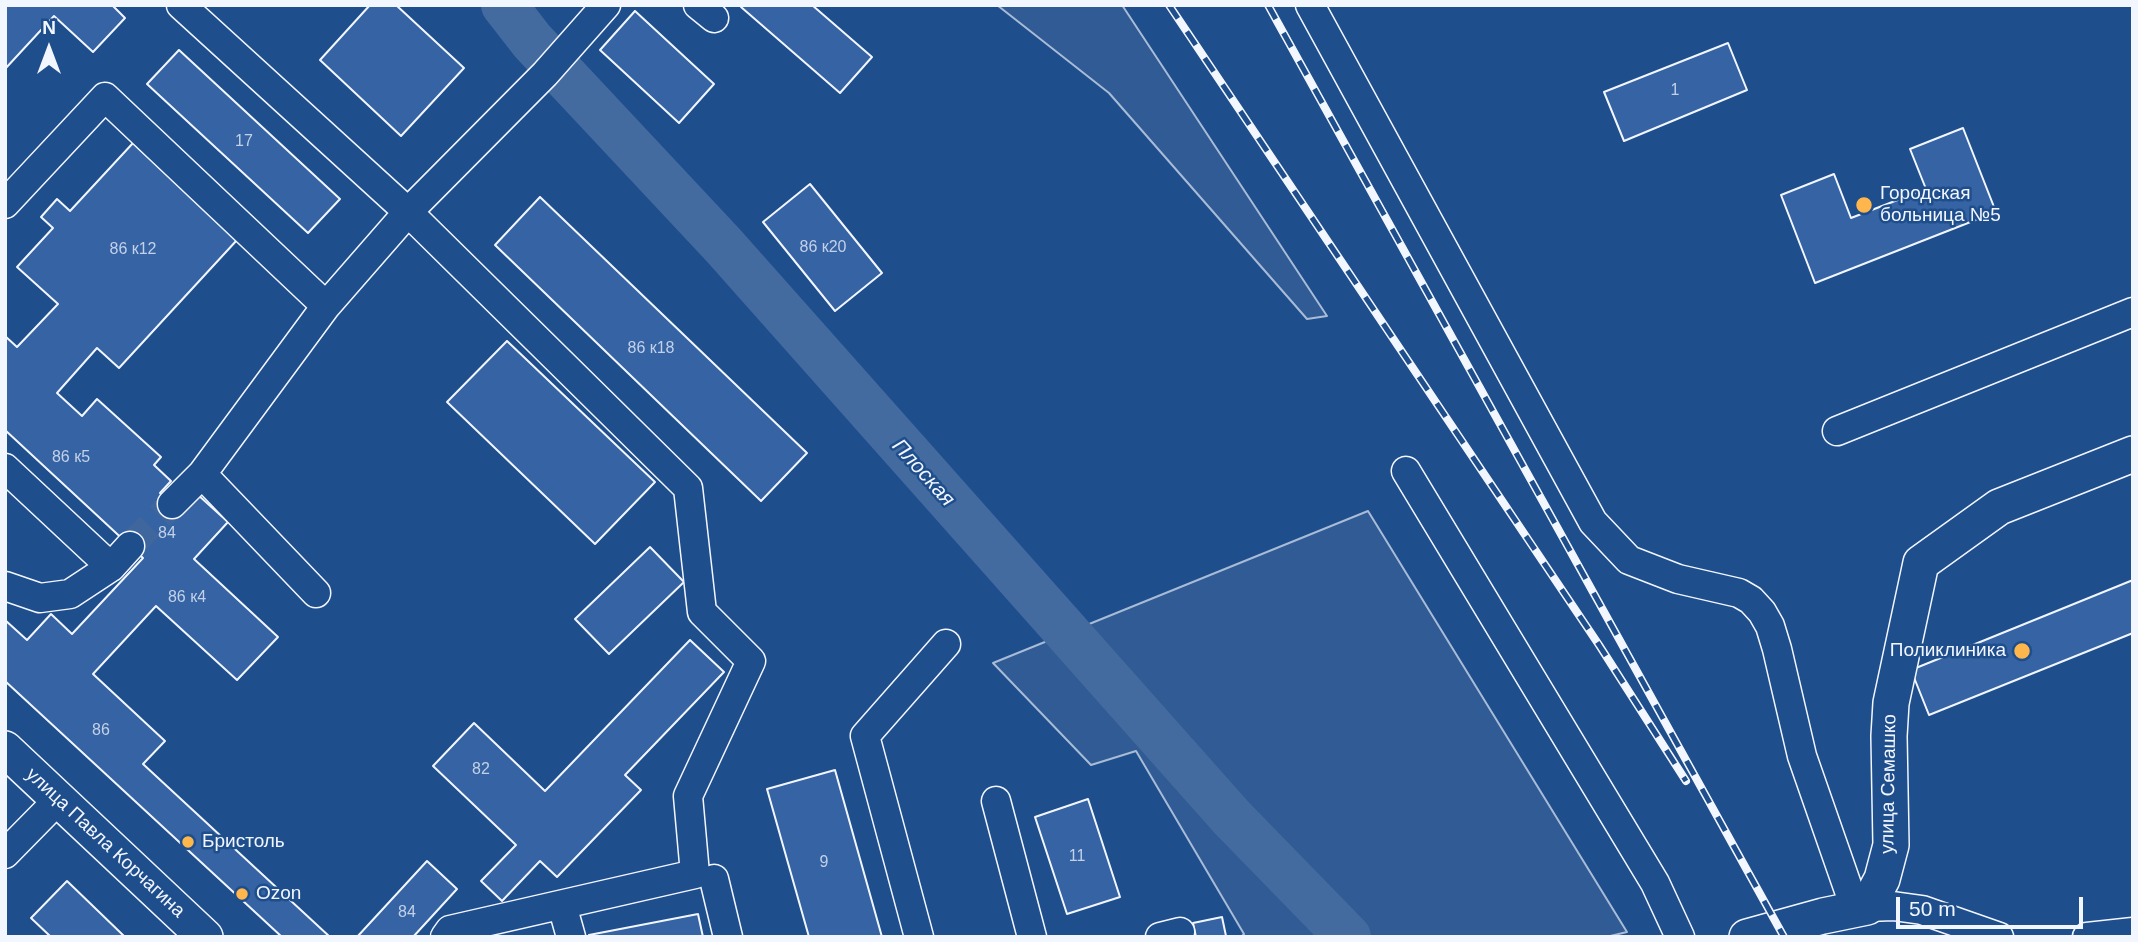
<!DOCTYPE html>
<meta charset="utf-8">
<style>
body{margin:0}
#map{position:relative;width:2138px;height:942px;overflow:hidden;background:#1f4e8c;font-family:Arial,sans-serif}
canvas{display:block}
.frame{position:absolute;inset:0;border:7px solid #f2f6ff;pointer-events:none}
.north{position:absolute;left:14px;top:14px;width:70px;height:70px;-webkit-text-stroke:5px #1f4e8c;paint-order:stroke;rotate:0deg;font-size:19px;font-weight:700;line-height:28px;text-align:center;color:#f2f6ff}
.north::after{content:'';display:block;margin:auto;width:24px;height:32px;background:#f2f6ff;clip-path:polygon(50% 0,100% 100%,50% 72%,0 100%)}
.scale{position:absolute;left:1896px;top:897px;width:187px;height:32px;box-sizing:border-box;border:4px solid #f2f6ff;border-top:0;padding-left:9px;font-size:21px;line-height:24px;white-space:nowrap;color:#f2f6ff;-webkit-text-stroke:5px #1f4e8c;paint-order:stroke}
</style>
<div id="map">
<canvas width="2138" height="942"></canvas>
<div class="frame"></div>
<div class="north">N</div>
<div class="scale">50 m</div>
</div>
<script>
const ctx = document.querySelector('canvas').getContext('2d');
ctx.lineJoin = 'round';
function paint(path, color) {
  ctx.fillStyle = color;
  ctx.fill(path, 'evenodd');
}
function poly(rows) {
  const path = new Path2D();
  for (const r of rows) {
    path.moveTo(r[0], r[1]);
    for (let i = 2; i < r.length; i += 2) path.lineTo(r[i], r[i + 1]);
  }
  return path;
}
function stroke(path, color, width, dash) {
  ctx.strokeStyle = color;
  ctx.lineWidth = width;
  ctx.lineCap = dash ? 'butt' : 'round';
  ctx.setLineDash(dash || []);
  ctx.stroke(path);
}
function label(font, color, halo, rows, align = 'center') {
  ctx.font = font + ' Arial,sans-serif';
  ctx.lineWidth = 5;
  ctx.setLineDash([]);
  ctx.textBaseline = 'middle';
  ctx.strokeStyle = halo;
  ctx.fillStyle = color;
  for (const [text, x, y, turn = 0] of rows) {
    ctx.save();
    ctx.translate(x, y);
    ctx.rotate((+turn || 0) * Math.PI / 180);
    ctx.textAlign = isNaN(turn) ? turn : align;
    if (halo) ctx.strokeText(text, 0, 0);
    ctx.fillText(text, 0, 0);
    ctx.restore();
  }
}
const built = poly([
 [997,5,1122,5,1327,316,1307,319,1109,93,997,5],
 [1368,511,1627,932,1606,937,1241,937,1244,934,1136,751,1091,765,993,663,1368,511]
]);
paint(built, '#305b95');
stroke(built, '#a8bbd7', 2);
stroke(poly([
 [504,5,532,41,723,245,1232,818,1348,937]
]), '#446ba0', 46);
const building = poly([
 [5,5,112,5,125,18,93,52,54,16,5,69,5,5],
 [370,5,396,5,464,68,401,136,320,60,370,5],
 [743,5,812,5,872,57,840,93,741,7,743,5],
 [635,11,714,84,679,123,600,50,635,11],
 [1728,43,1747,90,1624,141,1604,92,1728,43],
 [179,50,340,199,308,233,147,84,179,50],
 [1963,128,1996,212,1815,283,1781,195,1834,174,1851,218,1926,189,1910,149,1963,128],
 [133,143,237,240,119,368,97,348,57,393,82,416,97,399,161,457,154,465,171,481,160,493,180,512,197,494,228,522,194,559,278,637,237,680,156,606,93,674,165,741,143,764,330,937,282,937,5,681,5,620,27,640,51,614,72,634,143,558,5,430,5,336,17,347,58,304,17,267,53,228,41,217,57,199,70,211,133,143],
 [810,184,882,273,835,311,763,222,810,184],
 [540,197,807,453,761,501,495,245,540,197],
 [507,341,655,482,595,544,447,402,507,341],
 [650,547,684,582,609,654,575,619,650,547],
 [2133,580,2133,633,1929,715,1911,670,2133,580],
 [690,640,724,672,625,775,641,790,557,877,540,861,502,901,481,881,516,845,433,766,474,723,545,791,690,640],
 [835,770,882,937,809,937,767,789,835,770],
 [1088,799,1120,897,1067,914,1035,817,1088,799],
 [427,861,457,889,413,937,357,937,427,861],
 [67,881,125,937,51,937,31,918,67,881],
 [698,914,703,937,590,937,589,935,698,914],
 [1222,917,1226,936,1196,937,1193,923,1222,917]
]);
paint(building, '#3563a3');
stroke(building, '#f2f6ff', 2);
stroke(poly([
 [130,546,172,504]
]), '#3f679d', 28, [28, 14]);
const minor = poly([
 [181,5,408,212,545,74,606,5],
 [698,5,714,18],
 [1310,5,1593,522,1629,560,1678,579,1739,593,1751,600,1762,612,1770,626,1777,649,1802,756,1855,908],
 [5,204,105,97,326,306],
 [1837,431,2133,312],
 [5,468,111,567,70,594,40,598,5,586],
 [1406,471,1655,883,1680,937],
 [172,504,202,474],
 [111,567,130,546],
 [316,593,202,474,326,306,408,212,688,488,702,612,751,661,688,796,695,874,450,930,445,937],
 [996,801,1032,937],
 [5,854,59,799],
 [714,879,728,937],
 [562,905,571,937],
 [1867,907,1893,906,1922,910,1999,937],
 [919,937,865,736,946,644],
 [1160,937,1180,932],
 [2087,937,2133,932]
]);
const major = poly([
 [5,749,205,937],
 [1747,937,1823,916,1867,907,1882,879,1891,845,1889,736,1891,703,1921,563,1999,507,2133,454]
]);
stroke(minor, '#f2f6ff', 31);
stroke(major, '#f2f6ff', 38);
stroke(minor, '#1f4e8c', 28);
stroke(major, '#1f4e8c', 35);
const rail = poly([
 [1169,5,1599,645,1686,781],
 [1268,5,1784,937]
]);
stroke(rail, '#f2f6ff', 8);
stroke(rail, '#1f4e8c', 5, [16]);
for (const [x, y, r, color] of [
 [1864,205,9,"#ffb74d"],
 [2022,651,9,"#ffb74d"],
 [188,842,7,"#ffb74d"],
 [242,894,7,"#ffb74d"]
]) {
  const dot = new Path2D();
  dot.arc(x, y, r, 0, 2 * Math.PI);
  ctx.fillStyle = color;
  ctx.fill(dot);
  stroke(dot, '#1f4e8c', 2.5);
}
label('16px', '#c3d1e8', null, [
 ["1",1675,91],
 ["17",244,142],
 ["86 к20",823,248],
 ["86 к12",133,250],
 ["86 к18",651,349],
 ["86 к5",71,458],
 ["84",167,534],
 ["86 к4",187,598],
 ["86",101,731],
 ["82",481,770],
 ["11",1077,857],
 ["9",824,863],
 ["84",407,913]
]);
label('19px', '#f2f6ff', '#1f4e8c', [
 ["Городская",1880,194],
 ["больница №5",1880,216],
 ["Поликлиника",2006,651,"right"],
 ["Бристоль",202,842],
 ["Ozon",256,894]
], 'left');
label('19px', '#f2f6ff', '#1f4e8c', [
 ["улица Семашко",1889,784,-89],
 ["улица Павла Корчагина",105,843,43]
]);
label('italic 21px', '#f2f6ff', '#1f4e8c', [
 ["Плоская",923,473,48]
]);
</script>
